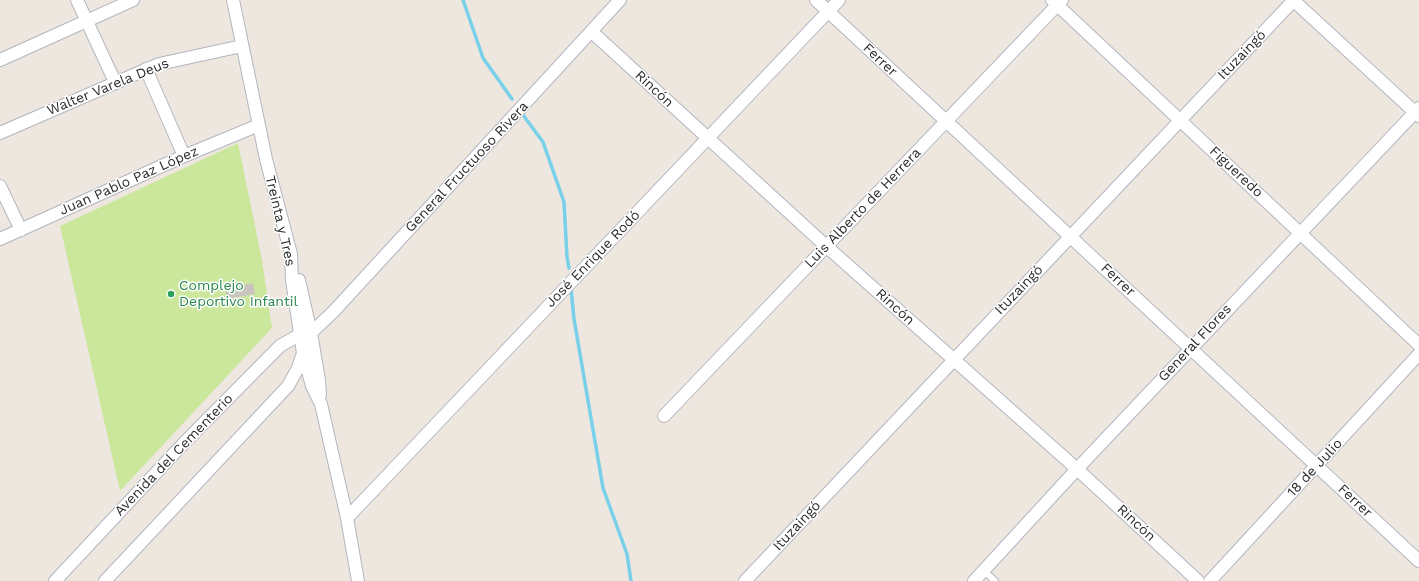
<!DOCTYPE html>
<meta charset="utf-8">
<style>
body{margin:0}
canvas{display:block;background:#ede7e0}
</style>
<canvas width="1419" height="581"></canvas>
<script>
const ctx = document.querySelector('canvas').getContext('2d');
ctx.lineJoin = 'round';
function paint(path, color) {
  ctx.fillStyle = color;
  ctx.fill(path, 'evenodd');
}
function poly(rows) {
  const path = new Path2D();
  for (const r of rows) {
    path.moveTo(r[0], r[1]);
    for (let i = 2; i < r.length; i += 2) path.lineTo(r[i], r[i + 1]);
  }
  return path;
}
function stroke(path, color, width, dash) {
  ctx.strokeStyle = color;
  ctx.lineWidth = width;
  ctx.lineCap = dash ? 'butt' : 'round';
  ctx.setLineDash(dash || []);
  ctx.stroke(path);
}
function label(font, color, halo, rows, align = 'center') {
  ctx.font = font + ' "Work Sans",sans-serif';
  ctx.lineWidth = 3;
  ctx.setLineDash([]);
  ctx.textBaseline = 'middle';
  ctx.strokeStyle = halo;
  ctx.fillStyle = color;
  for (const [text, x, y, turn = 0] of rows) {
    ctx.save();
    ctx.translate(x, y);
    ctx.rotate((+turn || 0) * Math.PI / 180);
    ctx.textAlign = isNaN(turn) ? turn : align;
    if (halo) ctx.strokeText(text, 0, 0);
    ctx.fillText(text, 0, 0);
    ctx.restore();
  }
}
paint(poly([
 [238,143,262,260,272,328,120,491,60,226]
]), '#cbe79c');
stroke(poly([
 [463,0,483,58,512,99],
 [523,115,543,142,564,202,567,257,569,268],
 [571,288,574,319,603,488,627,554,631,581]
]), '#79d0e9', 3.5);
paint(poly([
 [253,283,255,294,227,299,225,288]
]), '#c9c5be');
const service = poly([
 [984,571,995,581]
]);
const minor = poly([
 [77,0,115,82],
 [233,0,266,159,291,254,292,280,303,353,312,386,321,404,347,518,358,581],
 [816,0,1419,561],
 [1052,0,1419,345],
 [1293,0,1419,116],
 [592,32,826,246,1077,469,1198,581],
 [0,60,133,0],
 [146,69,184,156],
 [0,133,159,64,242,46],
 [0,186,21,230],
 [0,239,184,156,259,125],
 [299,280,311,333,319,380,320,395],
 [664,416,1062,0],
 [347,518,839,0],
 [55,581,182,445,280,346,299,335,311,333,334,311,620,0],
 [105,581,288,386,298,368,303,353,314,350],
 [745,581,1294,0],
 [974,581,1077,469,1419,108],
 [1210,581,1419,354]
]);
stroke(service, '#b3b6bf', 8);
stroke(minor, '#b3b6bf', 14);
stroke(service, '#fff', 6);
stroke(minor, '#fff', 12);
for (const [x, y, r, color] of [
 [171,294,4,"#2e9e5b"]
]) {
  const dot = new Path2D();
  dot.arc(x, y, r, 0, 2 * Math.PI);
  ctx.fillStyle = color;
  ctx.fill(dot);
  stroke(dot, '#fff', 1.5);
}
label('14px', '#2c2c2c', '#fff', [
 ["Ituzaingó",1242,55,-46],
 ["Ferrer",880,60,43],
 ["Walter Varela Deus",108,87,-22],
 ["Rincón",654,89,43],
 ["General Fructuoso Rivera",467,167,-47],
 ["Figueredo",1236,172,43],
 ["Juan Pablo Paz López",129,181,-24],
 ["Luis Alberto de Herrera",863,208,-46],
 ["Treinta y Tres",280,221,77],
 ["José Enrique Rodó",593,259,-46],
 ["Ferrer",1118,280,43],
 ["Ituzaingó",1019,290,-46],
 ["Rincón",895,307,42],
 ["General Flores",1195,343,-47],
 ["Avenida del Cementerio",174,455,-46],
 ["18 de Julio",1315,468,-47],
 ["Ferrer",1355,501,43],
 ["Rincón",1136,523,43],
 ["Ituzaingó",797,526,-47]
]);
label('14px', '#27864d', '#fff', [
 ["Complejo",179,286],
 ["Deportivo Infantil",179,302]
], 'left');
</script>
